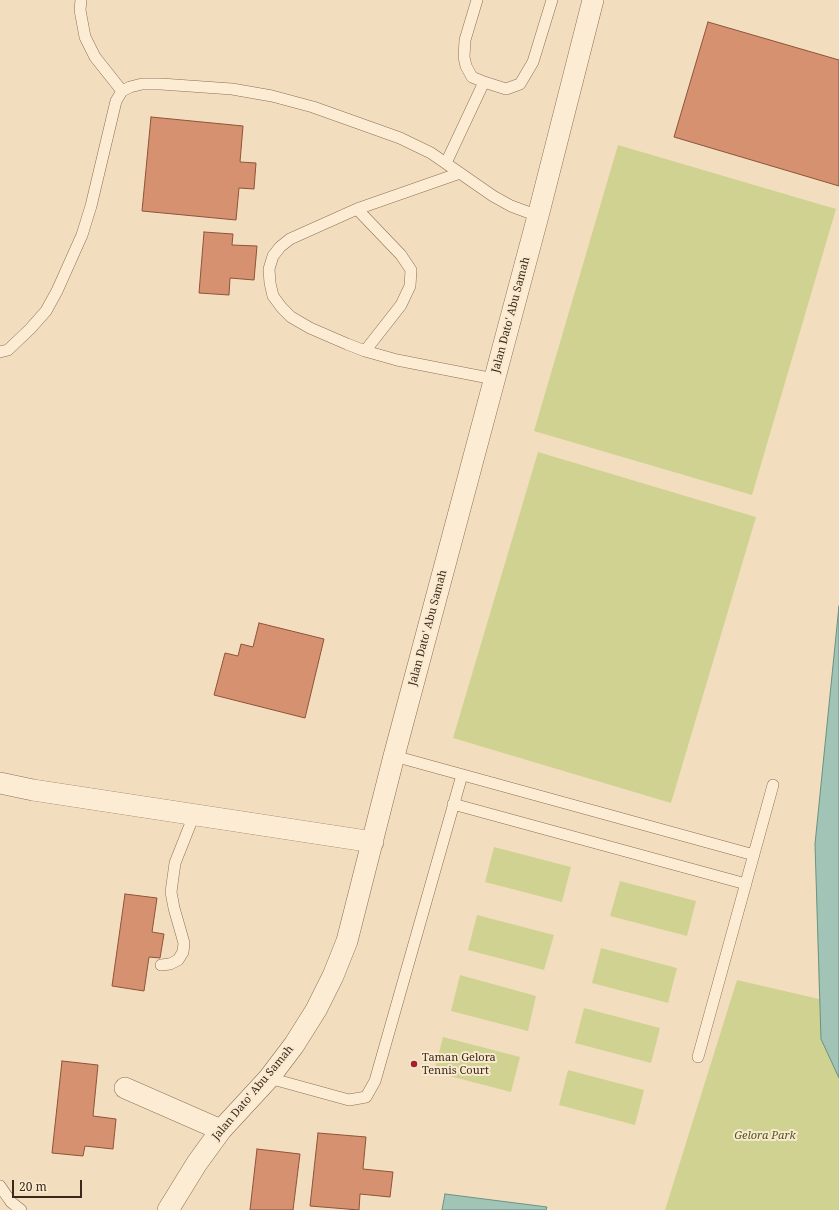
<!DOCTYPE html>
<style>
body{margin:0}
#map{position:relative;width:839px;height:1210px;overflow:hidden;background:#f2debf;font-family:"Noto Serif",serif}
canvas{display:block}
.scale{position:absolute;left:12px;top:1180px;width:70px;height:18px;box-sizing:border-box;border:2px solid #3b281b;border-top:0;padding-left:5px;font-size:12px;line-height:14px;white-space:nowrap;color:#3b281b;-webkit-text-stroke:3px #f9e9cf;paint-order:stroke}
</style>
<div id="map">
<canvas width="839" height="1210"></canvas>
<div class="scale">20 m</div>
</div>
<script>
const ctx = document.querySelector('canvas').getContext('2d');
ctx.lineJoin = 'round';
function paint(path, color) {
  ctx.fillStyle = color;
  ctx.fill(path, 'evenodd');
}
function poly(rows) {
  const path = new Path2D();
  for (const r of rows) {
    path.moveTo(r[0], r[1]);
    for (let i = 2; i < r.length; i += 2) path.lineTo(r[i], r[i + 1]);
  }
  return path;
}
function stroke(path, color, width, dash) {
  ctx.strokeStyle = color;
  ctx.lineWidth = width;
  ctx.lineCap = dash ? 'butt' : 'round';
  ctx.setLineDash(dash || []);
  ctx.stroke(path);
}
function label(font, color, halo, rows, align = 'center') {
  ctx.font = font + ' "Noto Serif",serif';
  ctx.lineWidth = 4;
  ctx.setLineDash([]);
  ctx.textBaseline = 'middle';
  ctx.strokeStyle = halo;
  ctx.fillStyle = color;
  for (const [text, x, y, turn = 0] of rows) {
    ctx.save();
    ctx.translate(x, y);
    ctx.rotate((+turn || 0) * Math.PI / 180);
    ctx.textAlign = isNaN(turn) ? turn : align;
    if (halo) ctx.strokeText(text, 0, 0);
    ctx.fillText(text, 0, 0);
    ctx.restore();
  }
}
paint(poly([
 [618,145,836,209,752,495,534,431],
 [538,452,756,517,671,803,453,738],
 [839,606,839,1210,665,1210,737,980,819,999,815,844],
 [494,847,571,867,562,902,485,882],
 [620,881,696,901,687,936,610,916],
 [477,915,554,935,544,970,468,950],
 [601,948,677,968,668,1003,592,983],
 [460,975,536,996,528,1031,451,1011],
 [584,1008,660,1028,651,1063,575,1043],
 [443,1037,520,1057,511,1092,434,1072],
 [568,1070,644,1090,635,1125,559,1105]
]), '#d0d291');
const water = poly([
 [839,606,839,1078,821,1039,815,844,839,606],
 [445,1194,547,1207,546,1210,442,1210,445,1194]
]);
paint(water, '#a2c4b7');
stroke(water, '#689384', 1);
const building = poly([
 [708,22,839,60,839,186,674,137,708,22],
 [151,117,243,126,240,162,256,163,254,189,239,188,236,220,142,211,151,117],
 [204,232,233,234,232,245,257,246,254,280,230,278,229,295,199,293,204,232],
 [259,623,324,639,305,718,214,695,225,653,238,656,241,644,253,647,259,623],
 [125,894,157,898,152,932,164,934,160,958,149,957,144,991,112,986,125,894],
 [62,1061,98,1065,93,1116,116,1119,113,1149,85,1146,83,1156,52,1153,62,1061],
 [318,1133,366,1137,363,1169,393,1172,390,1197,360,1194,359,1210,310,1206,318,1133],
 [257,1149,300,1154,293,1210,250,1210,257,1149]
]);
paint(building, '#d59170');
stroke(building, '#8f5338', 1);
const lane = poly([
 [81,0,80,10,85,37,95,57,122,91],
 [484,82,506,89,520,84,533,62,552,0],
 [446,163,484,82,472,77,466,66,464,57,465,40,477,0],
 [460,173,357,209,290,239,280,247,273,256,269,269,270,283,273,296,282,308,291,317,310,328,347,344,365,351,397,360,494,379],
 [357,209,401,255,411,270,410,286,401,305,365,351],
 [0,352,8,350,30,329,46,311,57,291,82,235,91,206,116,101,122,91,130,87,142,84,161,84,232,89,272,96,313,107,400,138,431,153,493,196,511,206,538,216],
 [394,756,754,855],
 [453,804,746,884],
 [161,965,170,964,178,960,183,952,184,943,174,908,171,892,175,863,194,815],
 [698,1057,773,785],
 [269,1078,349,1100,366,1097,375,1081,462,775],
 [0,1186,11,1202,21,1210]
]);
const street = poly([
 [0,783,33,790,373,842],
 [125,1088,221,1130],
 [168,1210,197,1163,221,1130,269,1078,294,1045,316,1010,333,976,347,941,394,756,538,216,593,0]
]);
stroke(lane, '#8d6e55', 12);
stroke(street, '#8d6e55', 22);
stroke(lane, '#fcecd3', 11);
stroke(street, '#fcecd3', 21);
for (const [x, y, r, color] of [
 [414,1064,4,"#a21f2b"]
]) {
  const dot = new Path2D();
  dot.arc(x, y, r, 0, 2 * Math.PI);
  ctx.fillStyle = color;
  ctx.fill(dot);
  stroke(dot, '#f9e9cf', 1.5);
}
label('11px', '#3b281b', '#f9e9cf', [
 ["Jalan Dato' Abu Samah",511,315,-75],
 ["Jalan Dato' Abu Samah",428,628,-75],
 ["Jalan Dato' Abu Samah",253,1093,-50]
]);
label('11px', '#3b281b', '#f9e9cf', [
 ["Taman Gelora",422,1058],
 ["Tennis Court",422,1071]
], 'left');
label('italic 11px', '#505920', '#f9e9cf', [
 ["Gelora Park",765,1136]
]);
</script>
